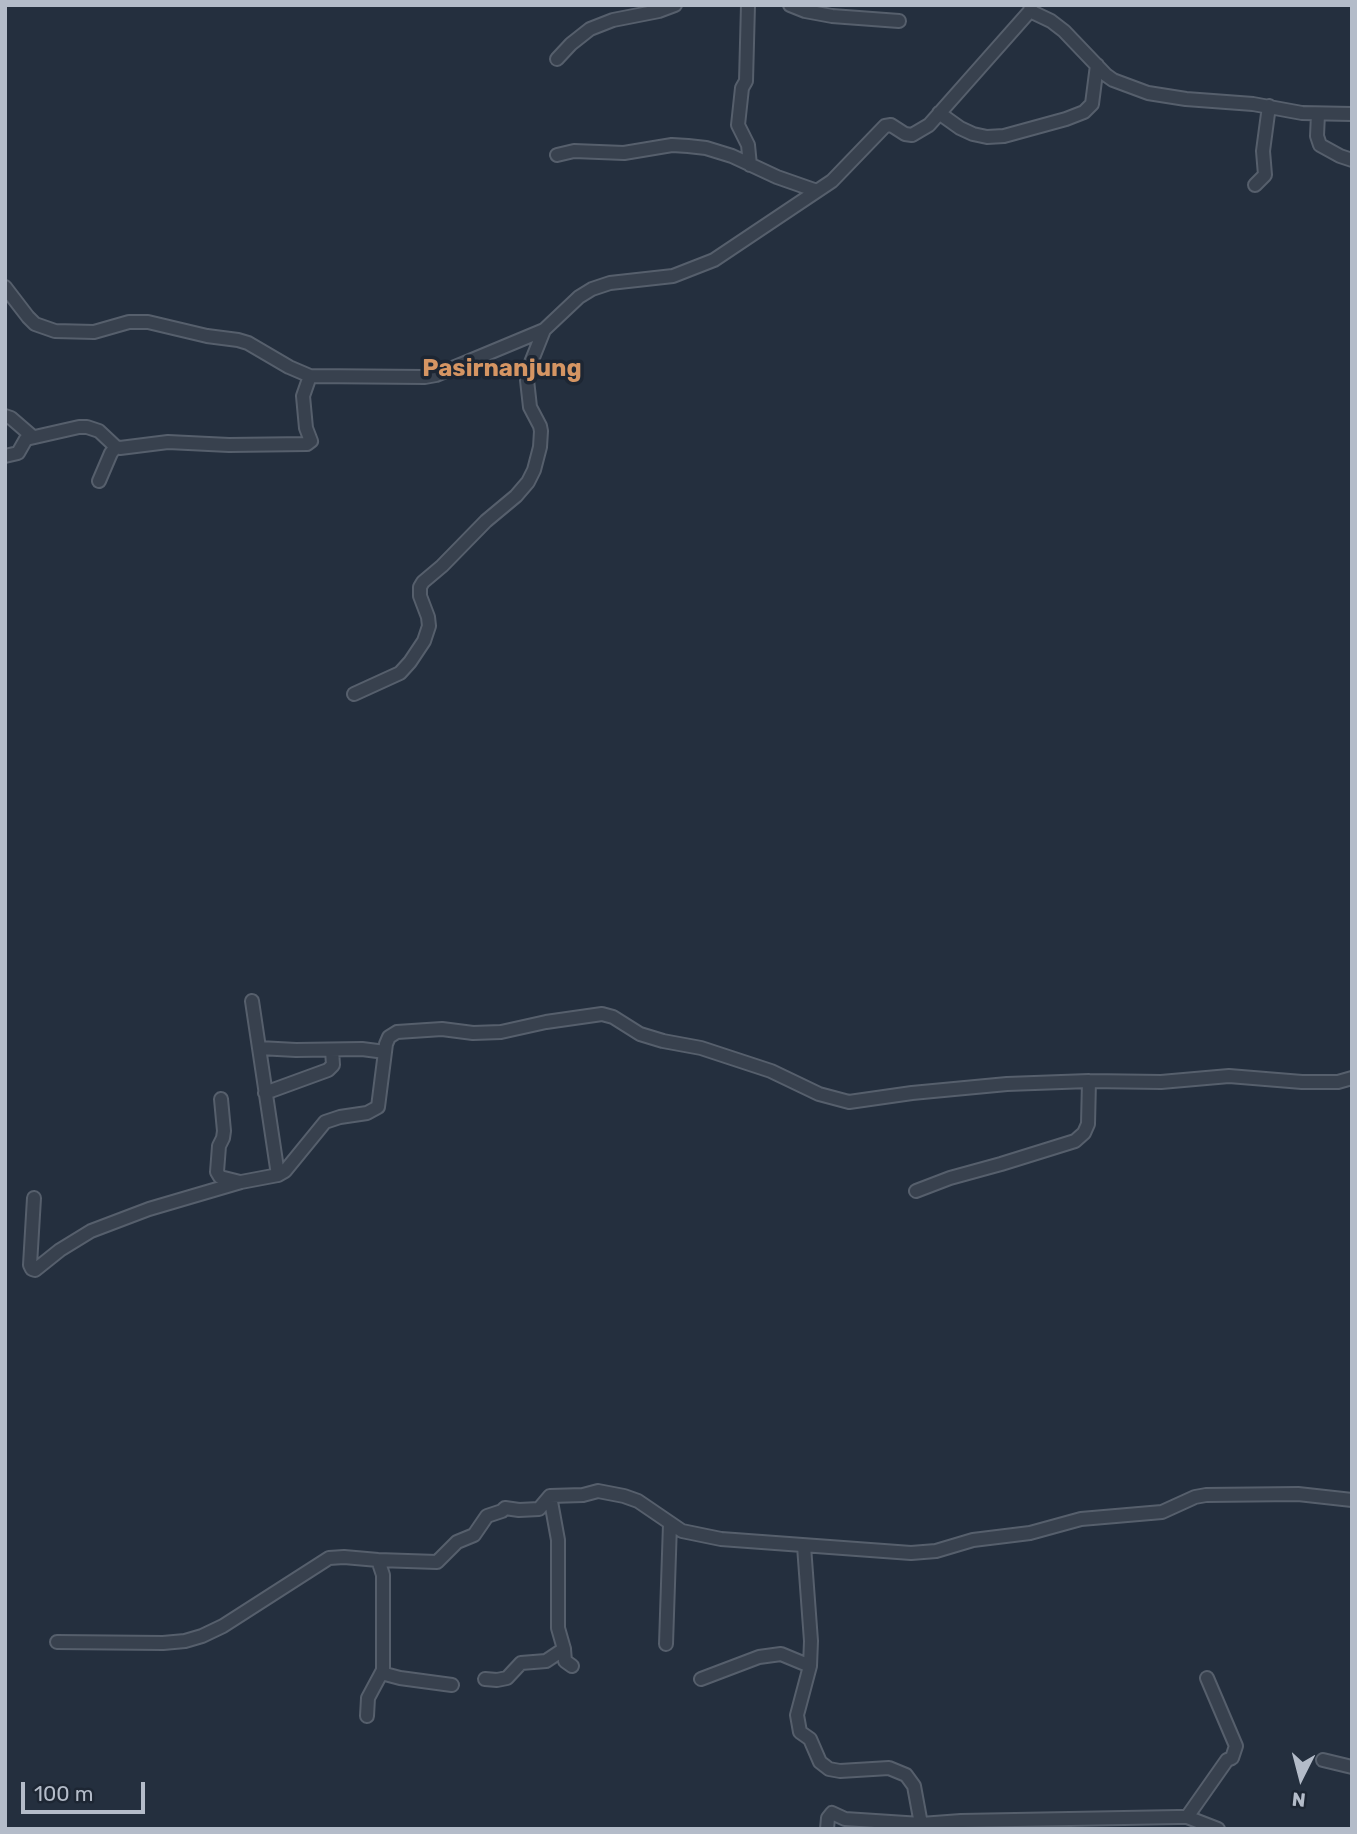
<!DOCTYPE html>
<style>
body{margin:0}
#map{position:relative;width:1357px;height:1834px;overflow:hidden;background:#242f3e;font-family:Rubik,sans-serif}
canvas{display:block}
.frame{position:absolute;inset:0;border:7px solid #b4bcc9;pointer-events:none}
.north{position:absolute;left:1266px;top:1743px;width:70px;height:70px;-webkit-text-stroke:5px #1d2633;paint-order:stroke;rotate:186deg;font-size:19px;font-weight:700;line-height:28px;text-align:center;color:#b4bcc9}
.north::after{content:'';display:block;margin:auto;width:24px;height:32px;background:#b4bcc9;clip-path:polygon(50% 0,100% 100%,50% 72%,0 100%)}
.scale{position:absolute;left:21px;top:1782px;width:124px;height:32px;box-sizing:border-box;border:4px solid #b4bcc9;border-top:0;padding-left:9px;font-size:21px;line-height:24px;white-space:nowrap;color:#b4bcc9;-webkit-text-stroke:5px #1d2633;paint-order:stroke}
</style>
<div id="map">
<canvas width="1357" height="1834"></canvas>
<div class="frame"></div>
<div class="north">N</div>
<div class="scale">100 m</div>
</div>
<script>
const ctx = document.querySelector('canvas').getContext('2d');
ctx.lineJoin = 'round';
function poly(rows) {
  const path = new Path2D();
  for (const r of rows) {
    path.moveTo(r[0], r[1]);
    for (let i = 2; i < r.length; i += 2) path.lineTo(r[i], r[i + 1]);
  }
  return path;
}
function stroke(path, color, width, dash) {
  ctx.strokeStyle = color;
  ctx.lineWidth = width;
  ctx.lineCap = dash ? 'butt' : 'round';
  ctx.setLineDash(dash || []);
  ctx.stroke(path);
}
function label(font, color, halo, rows, align = 'center') {
  ctx.font = font + ' Rubik,sans-serif';
  ctx.lineWidth = 7;
  ctx.setLineDash([]);
  ctx.textBaseline = 'middle';
  ctx.strokeStyle = halo;
  ctx.fillStyle = color;
  for (const [text, x, y, turn = 0] of rows) {
    ctx.save();
    ctx.translate(x, y);
    ctx.rotate((+turn || 0) * Math.PI / 180);
    ctx.textAlign = isNaN(turn) ? turn : align;
    if (halo) ctx.strokeText(text, 0, 0);
    ctx.fillText(text, 0, 0);
    ctx.restore();
  }
}
const minor = poly([
 [748,5,746,81,742,88,738,125,748,145,750,165],
 [790,5,805,11,832,16,899,21],
 [1030,11,1051,21,1064,31,1106,75,1113,80,1148,93,1186,99,1253,104,1302,113,1352,114],
 [557,59,571,44,590,29,613,20,659,11,675,5],
 [939,113,960,128,973,134,987,137,1004,136,1066,119,1084,112,1092,104,1097,65],
 [1318,114,1317,136,1320,145,1340,156,1352,160],
 [557,155,574,151,624,153,672,145,688,146,706,148,732,156,777,177,817,191],
 [1255,185,1265,175,1263,151,1269,106],
 [5,287,28,317,35,324,55,331,94,332,129,322,148,322,207,336,238,340,248,343,289,367,310,376,425,377,436,375,544,330,579,297,592,289,610,283,673,276,714,260,832,181,885,126,891,125,905,134,912,135,929,125,1030,11,1031,5],
 [5,416,11,418,33,437],
 [5,456,18,453,26,439,79,427,87,427,99,431,116,447,120,448,168,442,229,445,307,444,311,441,306,428,303,396,310,376],
 [99,481,111,453,116,447],
 [354,694,400,673,410,662,424,641,429,626,428,617,420,596,420,587,423,582,442,566,486,521,516,496,528,482,534,470,540,447,541,431,540,426,530,407,527,380,530,365,544,330],
 [252,1001,278,1175],
 [259,1048,296,1050,362,1049,385,1052],
 [265,1093,328,1070,333,1065,332,1050],
 [221,1099,224,1131,223,1138,219,1146,217,1172,220,1177,240,1182],
 [916,1191,950,1178,1001,1164,1075,1141,1084,1133,1088,1124,1089,1081],
 [34,1198,30,1265,32,1269,35,1270,60,1250,91,1231,149,1209,241,1182,278,1175,285,1171,325,1122,340,1117,367,1113,378,1107,386,1044,389,1037,397,1032,442,1029,473,1033,501,1032,546,1022,602,1014,613,1017,640,1034,663,1041,701,1048,771,1071,819,1094,849,1102,912,1093,1007,1084,1089,1081,1161,1082,1229,1076,1302,1082,1338,1082,1352,1078],
 [550,1496,558,1540,558,1628,564,1649,565,1661,572,1666],
 [804,1546,811,1641,810,1666,797,1715,800,1732,810,1739,820,1762,829,1769,840,1771,889,1768,906,1775,914,1786,921,1824],
 [378,1560,383,1575,383,1670,385,1674,400,1678,452,1685],
 [57,1642,163,1643,185,1641,202,1636,223,1626,329,1558,344,1557,378,1560,437,1562,457,1542,474,1535,487,1516,502,1511,505,1508,519,1510,539,1509,550,1496,583,1495,598,1491,624,1496,638,1501,682,1531,721,1539,911,1553,936,1551,973,1540,1030,1533,1081,1519,1162,1512,1195,1497,1206,1495,1298,1494,1352,1500],
 [666,1644,670,1524],
 [485,1679,497,1680,507,1678,521,1663,546,1661,564,1649],
 [701,1679,759,1657,781,1654,810,1666],
 [367,1716,368,1698,383,1670],
 [1323,1760,1352,1767],
 [1187,1817,1227,1760,1232,1758,1236,1746,1207,1678],
 [827,1829,828,1818,832,1813,845,1819,921,1824,961,1821,1178,1817,1187,1817,1218,1829]
]);
stroke(minor, '#565f6c', 16);
stroke(minor, '#38414e', 12);
label('bold 24px', '#d59563', '#1d2633', [
 ["Pasirnanjung",502,369]
]);
</script>
